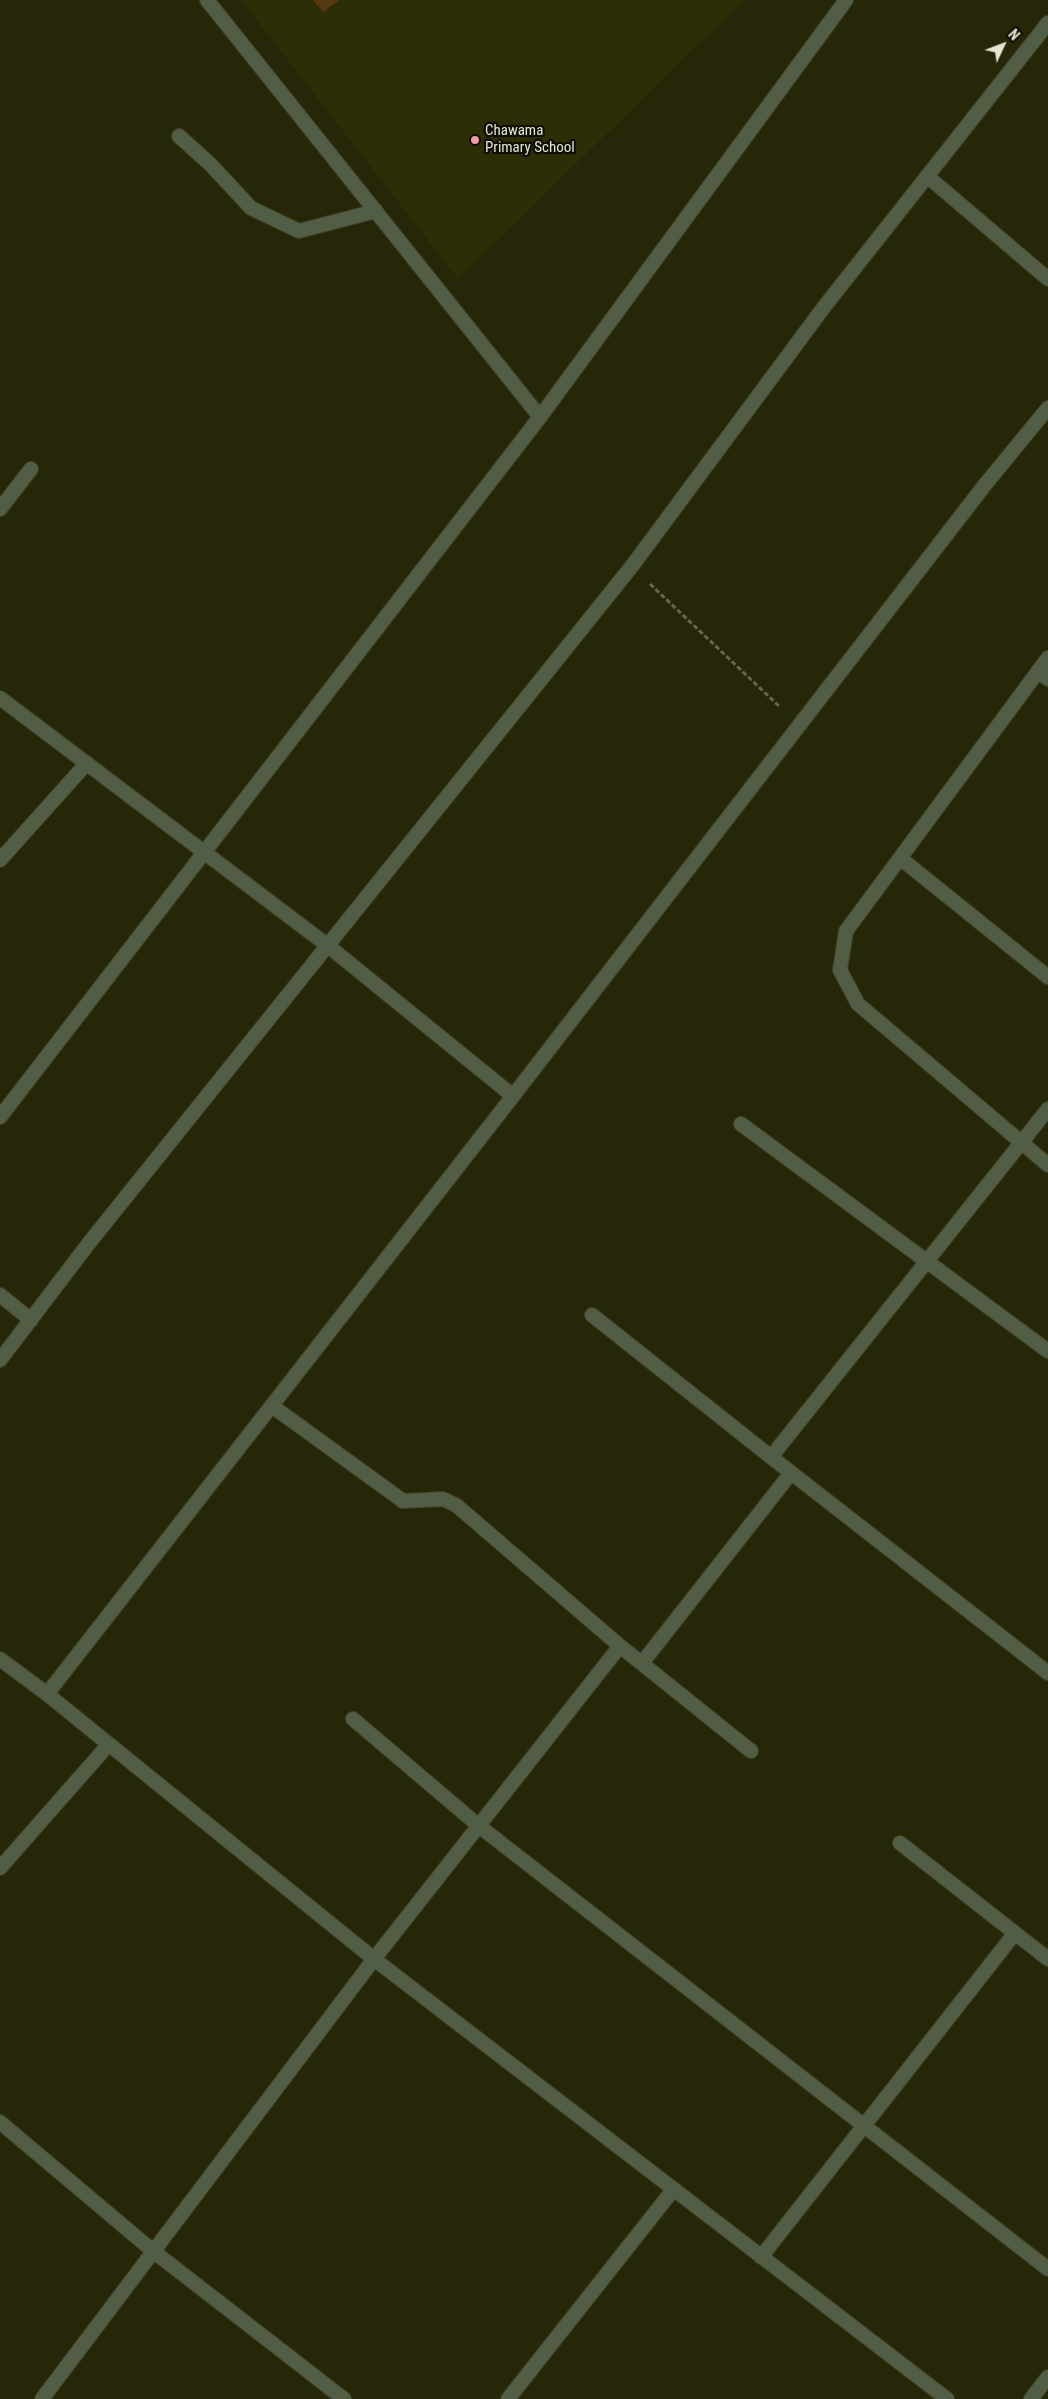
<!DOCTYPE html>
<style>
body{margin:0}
#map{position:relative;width:1048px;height:2399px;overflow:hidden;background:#262608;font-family:"Roboto Condensed",sans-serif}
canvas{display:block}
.north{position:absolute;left:978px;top:20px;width:50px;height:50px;-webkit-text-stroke:4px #0e0e04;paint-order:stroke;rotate:47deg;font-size:14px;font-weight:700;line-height:20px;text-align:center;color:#e4e5d3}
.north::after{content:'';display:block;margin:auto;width:18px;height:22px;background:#e4e5d3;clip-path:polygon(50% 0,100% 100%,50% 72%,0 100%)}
</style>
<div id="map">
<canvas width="1048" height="2399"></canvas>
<div class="north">N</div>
</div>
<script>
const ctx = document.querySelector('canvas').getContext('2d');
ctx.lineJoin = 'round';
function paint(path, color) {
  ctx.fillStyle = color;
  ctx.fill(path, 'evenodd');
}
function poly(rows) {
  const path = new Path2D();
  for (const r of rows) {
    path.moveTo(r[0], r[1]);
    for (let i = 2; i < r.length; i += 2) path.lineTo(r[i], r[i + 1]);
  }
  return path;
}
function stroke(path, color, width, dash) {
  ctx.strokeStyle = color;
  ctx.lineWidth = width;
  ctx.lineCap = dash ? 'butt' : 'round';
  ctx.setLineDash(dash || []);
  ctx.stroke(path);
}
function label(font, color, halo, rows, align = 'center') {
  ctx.font = font + ' "Roboto Condensed",sans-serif';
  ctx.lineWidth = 4.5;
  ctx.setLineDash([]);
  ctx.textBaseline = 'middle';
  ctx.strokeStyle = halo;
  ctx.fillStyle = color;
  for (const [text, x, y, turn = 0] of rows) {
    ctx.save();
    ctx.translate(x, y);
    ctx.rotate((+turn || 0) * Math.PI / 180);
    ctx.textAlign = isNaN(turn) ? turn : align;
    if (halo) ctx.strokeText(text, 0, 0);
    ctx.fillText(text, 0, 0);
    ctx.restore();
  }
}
paint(poly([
 [241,0,744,0,458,279]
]), '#2d2d06');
paint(poly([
 [313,0,339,0,323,12]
]), '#563811');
const service = poly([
 [179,136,211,165,251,208,299,231,376,211]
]);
const minor = poly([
 [207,0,540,417],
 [927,176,1048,279],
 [0,509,31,469],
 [1048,658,846,931,840,970,858,1004,1048,1165],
 [1038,671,1048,679],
 [0,698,327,945,513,1096],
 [900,858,1048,977],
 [0,860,87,763],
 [0,1117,540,417,846,0],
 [741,1124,1048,1351],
 [0,1295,31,1320],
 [592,1315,771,1457,1048,1673],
 [0,1360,89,1243,632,566,824,307,1048,23],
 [272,1406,403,1501,443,1499,456,1505,620,1646,751,1751],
 [771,1457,1048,1109],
 [0,1659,47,1694,374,1959,947,2399],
 [642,1663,791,1473],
 [47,1694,513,1096,984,486,1048,408],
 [353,1719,479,1826,1048,2269],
 [900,1843,1048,1959],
 [0,1868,109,1744],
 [0,2122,153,2251,344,2399],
 [761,2257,1015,1933],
 [42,2399,374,1959,620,1646],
 [508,2399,673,2190]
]);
const tertiary = poly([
 [1031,2399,1048,2377]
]);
stroke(service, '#414124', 16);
stroke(minor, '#414124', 16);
stroke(tertiary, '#414124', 16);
stroke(poly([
 [650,584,780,707]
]), '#65664c', 3, [5, 2.5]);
stroke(service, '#515d45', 14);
stroke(minor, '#515d45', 14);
stroke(tertiary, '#515d45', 14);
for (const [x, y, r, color] of [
 [475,140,5,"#f39aa9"]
]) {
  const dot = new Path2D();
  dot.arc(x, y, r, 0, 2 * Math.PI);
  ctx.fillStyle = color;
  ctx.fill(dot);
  stroke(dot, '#0e0e04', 2);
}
label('15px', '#e4e5d3', '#0e0e04', [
 ["Chawama",485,131],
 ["Primary School",485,148]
], 'left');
</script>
